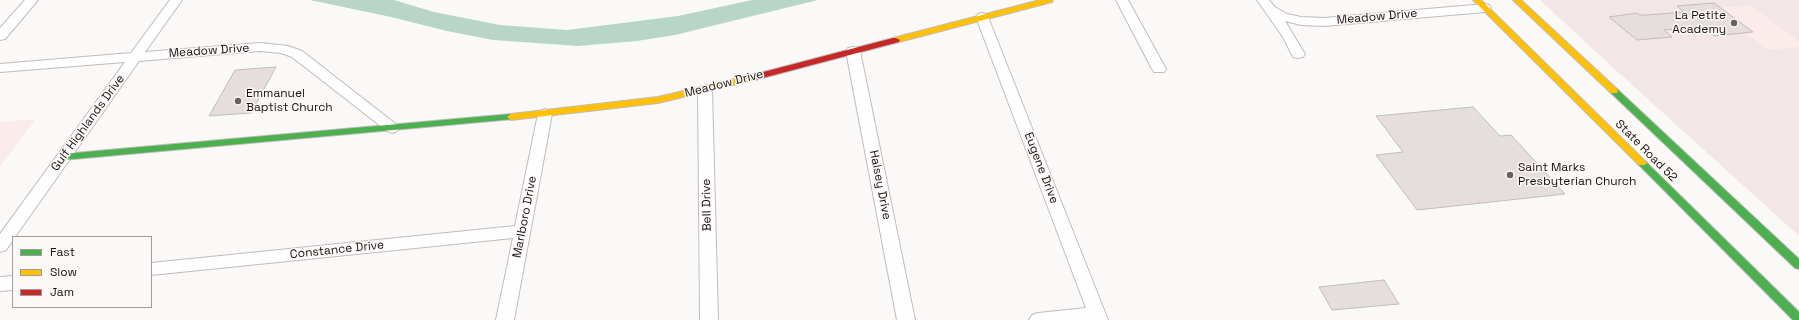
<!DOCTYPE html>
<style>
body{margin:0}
#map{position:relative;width:1799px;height:320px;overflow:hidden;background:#fbf9f8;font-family:"Space Grotesk",sans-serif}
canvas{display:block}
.legend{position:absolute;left:12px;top:236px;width:140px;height:72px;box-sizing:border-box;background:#fcf8f7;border:1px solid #a19c9b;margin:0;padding:5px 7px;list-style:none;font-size:12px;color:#181111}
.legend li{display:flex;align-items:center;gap:8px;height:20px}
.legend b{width:20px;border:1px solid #a19c9b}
</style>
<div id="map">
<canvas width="1799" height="320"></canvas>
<ul class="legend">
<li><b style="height:5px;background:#4caf50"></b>Fast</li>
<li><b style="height:5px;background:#ffc107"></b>Slow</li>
<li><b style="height:5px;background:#c62828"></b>Jam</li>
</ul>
</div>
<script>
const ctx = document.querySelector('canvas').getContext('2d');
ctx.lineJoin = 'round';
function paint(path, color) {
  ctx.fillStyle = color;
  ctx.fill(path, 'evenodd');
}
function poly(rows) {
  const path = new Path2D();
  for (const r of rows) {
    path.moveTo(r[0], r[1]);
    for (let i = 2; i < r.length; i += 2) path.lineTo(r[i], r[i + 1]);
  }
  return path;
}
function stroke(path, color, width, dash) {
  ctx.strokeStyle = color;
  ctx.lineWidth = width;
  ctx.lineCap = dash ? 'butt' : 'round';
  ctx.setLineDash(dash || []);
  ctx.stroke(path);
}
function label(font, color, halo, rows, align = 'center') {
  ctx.font = font + ' "Space Grotesk",sans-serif';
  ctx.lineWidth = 3;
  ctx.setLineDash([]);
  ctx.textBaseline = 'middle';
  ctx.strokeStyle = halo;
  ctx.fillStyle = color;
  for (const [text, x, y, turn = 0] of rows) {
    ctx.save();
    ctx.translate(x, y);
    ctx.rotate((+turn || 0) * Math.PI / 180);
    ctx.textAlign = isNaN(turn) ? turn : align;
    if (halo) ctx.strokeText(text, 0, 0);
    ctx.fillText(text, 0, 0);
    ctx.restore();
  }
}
paint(poly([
 [1540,0,1799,0,1799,236,1609,64]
]), '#f2e7e6');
paint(poly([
 [1750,5,1799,41,1799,47,1768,50,1745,33,1752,31,1721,8],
 [36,119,0,167,0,122]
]), '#fbebea');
paint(poly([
 [310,0,394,0,434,12,500,25,567,30,678,16,752,0,818,0,675,35,637,41,578,46,493,40,447,31,391,17]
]), '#b8d5c9');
const building = poly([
 [1714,3,1753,32,1714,36,1703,27,1664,30,1672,37,1637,40,1609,17,1637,13,1639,15,1647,15,1684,12,1677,6,1714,3],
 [276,67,251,113,209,116,235,70,276,67],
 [1473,107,1500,136,1511,135,1565,194,1417,210,1376,155,1403,152,1376,116,1473,107],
 [1384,280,1399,304,1332,310,1319,287,1384,280]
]);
paint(building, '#e6dddd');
stroke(building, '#c2bdbc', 1);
const street = poly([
 [25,0,38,0,5,39,0,40,0,28,25,0],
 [170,0,182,0,145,52,260,43,288,46,302,51,397,125,399,128,397,131,392,133,387,131,292,57,281,53,260,51,139,61,15,237,13,237,13,240,6,250,0,252,0,234,125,62,0,72,0,64,131,53,170,0],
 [1116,0,1128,0,1166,69,1164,72,1154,72,1152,69,1116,0],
 [1257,0,1269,0,1275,7,1287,14,1301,17,1324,18,1485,4,1489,5,1491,8,1489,11,1485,12,1324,26,1301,25,1285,21,1305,54,1303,57,1298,58,1293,57,1283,37,1257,0],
 [982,13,986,14,988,17,1108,320,1029,320,1032,315,1038,313,1086,308,976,17,978,14,982,13],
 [853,47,858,48,860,51,915,320,897,320,846,51,848,48,853,47],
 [705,86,710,87,712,90,718,320,700,320,698,90,700,87,705,86],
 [545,109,550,111,552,114,514,320,496,320,513,238,151,275,151,263,515,226,538,114,540,111,545,109],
 [13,276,13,290,0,291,0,277,13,276]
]);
const fast = poly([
 [1614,88,1617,89,1799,259,1799,269,1795,268,1611,93,1610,91,1611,89,1614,88],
 [511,114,515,117,514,119,63,160,59,157,63,154,511,114],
 [1642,160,1645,161,1799,312,1799,320,1793,320,1639,165,1637,163,1642,160]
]);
const slow = poly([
 [1040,0,1053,0,1052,2,899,42,896,42,892,40,893,38,1040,0],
 [1473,0,1481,0,1645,161,1647,163,1645,165,1639,165,1473,0],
 [1513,0,1521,0,1617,89,1618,91,1617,93,1611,93,1513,0],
 [755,74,758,75,759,77,758,79,658,103,511,120,507,117,511,114,658,97,755,74]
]);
const jam = poly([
 [893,38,896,38,900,40,899,42,755,80,751,77,752,75,893,38]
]);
stroke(street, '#c1bcbb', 2);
stroke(fast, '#c1bcbb', 2);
stroke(slow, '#c1bcbb', 2);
stroke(jam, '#c1bcbb', 2);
paint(street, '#fefefe');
paint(fast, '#4caf50');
paint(slow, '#ffc107');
paint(jam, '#c62828');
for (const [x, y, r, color] of [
 [1734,23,4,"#676262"],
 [238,101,4,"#676262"],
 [1510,175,4,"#676262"]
]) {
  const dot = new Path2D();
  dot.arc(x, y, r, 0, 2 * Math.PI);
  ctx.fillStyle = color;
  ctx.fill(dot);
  stroke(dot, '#fcf8f7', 1.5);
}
label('12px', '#181111', '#fcf8f7', [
 ["La Petite",1726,16,"right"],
 ["Academy",1726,30,"right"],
 ["Emmanuel",246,94],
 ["Baptist Church",246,108],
 ["Saint Marks",1518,168],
 ["Presbyterian Church",1518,182]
], 'left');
label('12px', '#181111', '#fcf8f7', [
 ["Meadow Drive",1377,17,-5],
 ["Meadow Drive",209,51,-4],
 ["Meadow Drive",724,84,-14],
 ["Gulf Highlands Drive",88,123,-54],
 ["State Road 52",1646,151,45],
 ["Eugene Drive",1041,168,69],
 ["Halsey Drive",880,185,79],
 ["Bell Drive",707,205,-91],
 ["Marlboro Drive",525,217,-79],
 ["Constance Drive",337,250,-6]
]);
</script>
